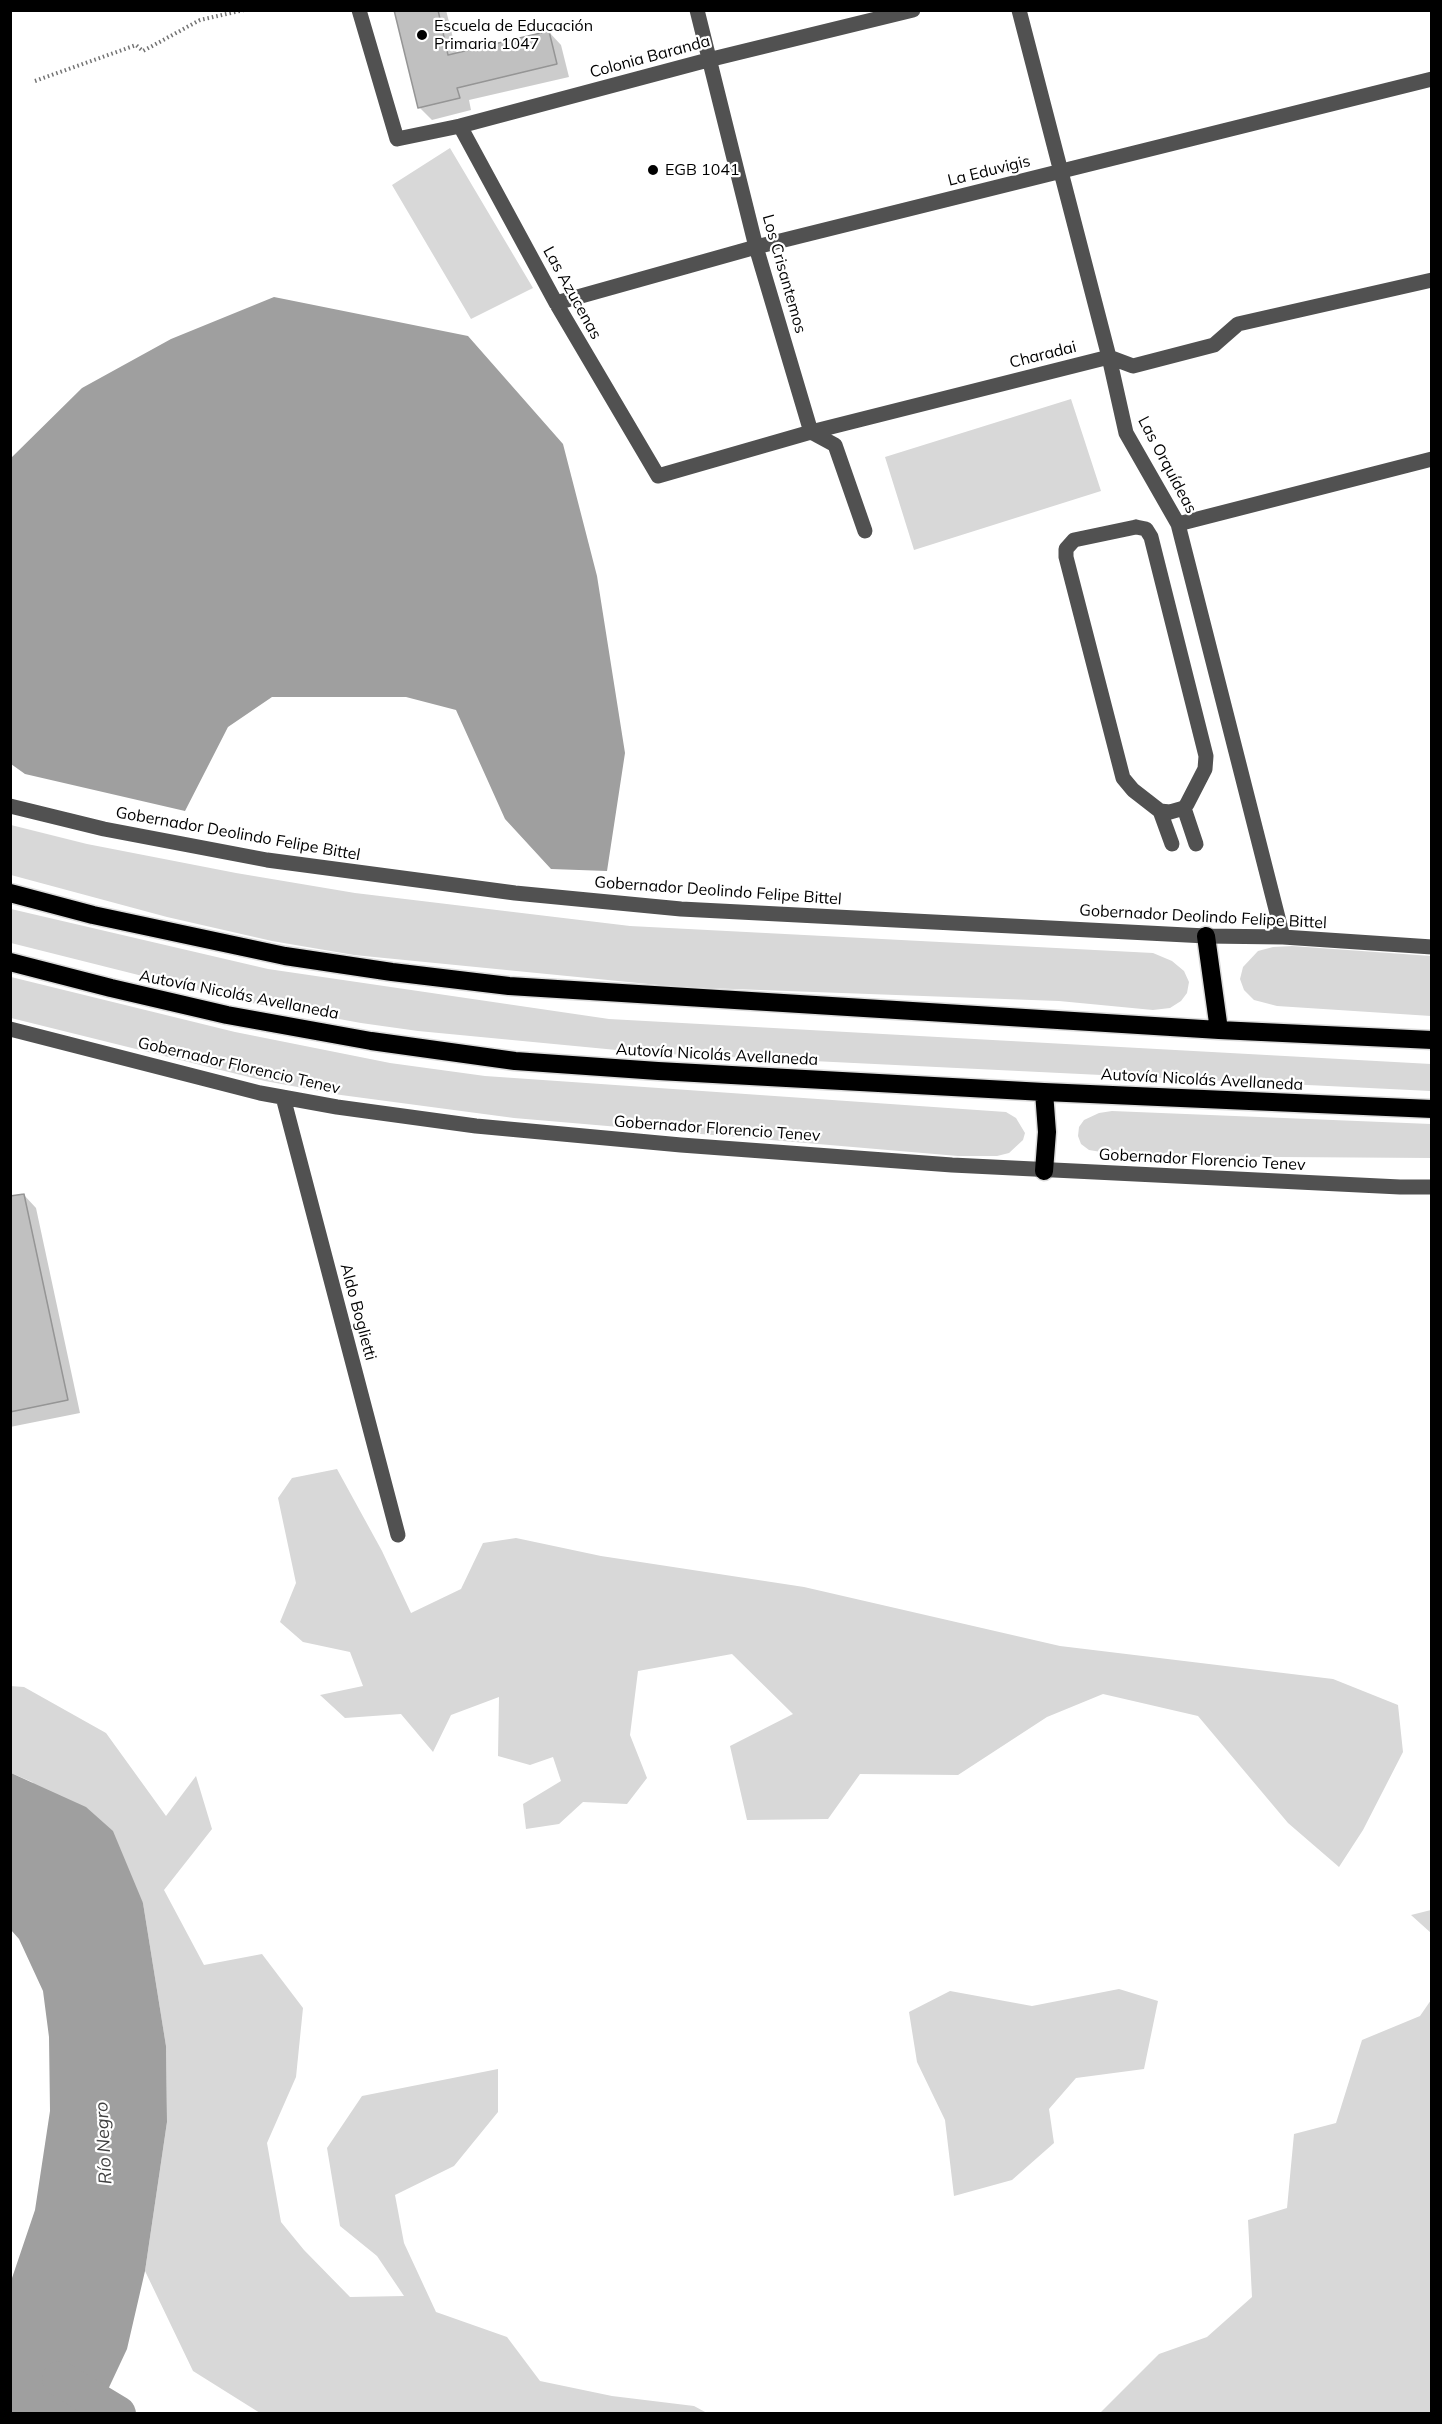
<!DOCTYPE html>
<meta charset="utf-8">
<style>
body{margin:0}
#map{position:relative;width:1442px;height:2424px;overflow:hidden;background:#fff;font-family:Mulish,sans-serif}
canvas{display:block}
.frame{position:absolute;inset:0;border:12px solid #000;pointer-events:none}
</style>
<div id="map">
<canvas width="1442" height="2424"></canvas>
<div class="frame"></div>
</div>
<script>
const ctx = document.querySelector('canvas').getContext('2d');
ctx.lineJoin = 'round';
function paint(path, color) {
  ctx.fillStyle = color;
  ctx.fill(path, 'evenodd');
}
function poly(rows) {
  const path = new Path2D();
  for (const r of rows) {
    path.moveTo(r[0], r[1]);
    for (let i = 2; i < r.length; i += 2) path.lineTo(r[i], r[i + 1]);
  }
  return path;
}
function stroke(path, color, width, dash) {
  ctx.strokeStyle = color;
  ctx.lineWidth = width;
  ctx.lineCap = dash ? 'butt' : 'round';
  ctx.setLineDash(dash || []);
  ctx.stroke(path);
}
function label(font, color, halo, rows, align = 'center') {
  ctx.font = font + ' Mulish,sans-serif';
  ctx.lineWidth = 4.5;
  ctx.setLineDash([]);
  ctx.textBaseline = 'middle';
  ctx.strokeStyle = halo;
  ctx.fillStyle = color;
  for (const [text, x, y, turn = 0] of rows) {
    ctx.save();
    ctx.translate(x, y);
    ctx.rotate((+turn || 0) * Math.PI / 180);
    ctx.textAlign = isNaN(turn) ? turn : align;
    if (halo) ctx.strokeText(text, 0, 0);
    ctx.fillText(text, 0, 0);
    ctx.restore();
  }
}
paint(poly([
 [450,148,533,288,471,319,392,185],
 [1071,399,1101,491,914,550,885,457],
 [11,825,87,844,236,873,355,893,630,926,1153,953,1172,961,1184,971,1189,982,1187,993,1181,1001,1170,1008,1153,1010,1059,1001,679,987,354,955,272,941,167,917,11,875],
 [11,909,268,969,609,1019,1431,1064,1431,1091,648,1053,418,1031,361,1023,246,1002,11,943],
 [1292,946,1431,956,1431,1016,1277,1006,1254,1000,1244,990,1240,979,1243,967,1258,951,1273,947],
 [11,977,235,1032,390,1063,485,1076,1006,1112,1016,1118,1025,1133,1023,1140,1009,1153,997,1156,958,1156,514,1118,341,1095,265,1081,11,1018],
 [1112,1111,1431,1124,1431,1158,1126,1156,1089,1150,1081,1144,1078,1136,1079,1127,1084,1120,1099,1113],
 [337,1469,382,1551,411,1613,461,1589,483,1543,516,1538,601,1556,804,1587,1060,1646,1333,1679,1398,1705,1403,1752,1363,1830,1339,1867,1288,1823,1198,1716,1103,1694,1047,1717,958,1775,860,1774,828,1819,747,1820,730,1746,793,1714,732,1654,638,1671,630,1735,647,1778,627,1804,583,1802,559,1824,526,1829,523,1804,561,1781,553,1757,530,1765,498,1756,499,1697,451,1715,433,1752,401,1714,345,1718,320,1695,363,1686,350,1652,303,1642,280,1622,296,1583,278,1498,292,1478],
 [10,1686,24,1687,106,1733,166,1816,196,1776,212,1829,164,1890,204,1965,262,1954,303,2008,296,2077,267,2143,281,2222,304,2250,350,2297,404,2296,377,2256,340,2226,327,2148,362,2096,498,2069,498,2112,454,2166,395,2195,404,2243,436,2312,507,2337,540,2381,612,2396,694,2406,707,2413,260,2413,193,2371,145,2271,167,2122,166,2046,143,1903,32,1782,11,1773],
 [1431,1910,1432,1910,1431,1933,1411,1915],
 [1119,1989,1158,2001,1144,2069,1076,2078,1049,2109,1054,2143,1012,2180,954,2196,945,2120,917,2062,909,2012,950,1991,1032,2006],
 [1431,2000,1431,2413,1100,2413,1159,2354,1207,2337,1252,2297,1248,2220,1287,2208,1294,2134,1336,2123,1362,2040,1420,2016]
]), '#d8d8d8');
paint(poly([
 [274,297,468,336,563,444,597,576,625,753,607,871,551,869,505,819,456,710,406,697,272,697,228,727,185,811,25,774,11,764,11,458,82,388,171,339],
 [11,1773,86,1807,113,1831,143,1903,166,2046,167,2122,145,2271,127,2349,97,2413,11,2413,11,2281,35,2210,50,2111,49,2037,43,1991,19,1939,11,1930]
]), '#9f9f9f');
paint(poly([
 [396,10,446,10,457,54,549,32,561,45,569,77,469,100,471,110,432,120,419,107],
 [24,1195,36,1208,80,1413,10,1427,10,1198]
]), '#0003');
stroke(poly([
 [60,2379,118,2414]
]), '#9f9f9f', 36);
const building = poly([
 [394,10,438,10,448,55,549,31,557,64,457,88,460,98,418,108,394,10],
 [24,1194,68,1400,10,1412,10,1196,24,1194]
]);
paint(building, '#c0c0c0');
stroke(building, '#959595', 1.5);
const highway = poly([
 [10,893,93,915,285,956,392,972,509,986,1219,1030,1432,1040],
 [1206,936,1219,1030],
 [10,962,111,988,227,1015,371,1041,515,1061,658,1071,1044,1092,1432,1109],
 [1044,1092,1047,1132,1044,1171]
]);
stroke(highway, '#dbdbdb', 21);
stroke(poly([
 [35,81,136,45,143,51,200,20,244,10]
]), '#737373', 4, [1.5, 3]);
stroke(poly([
 [359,10,397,139,460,126,708,60,913,10],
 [697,10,756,247,811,432,835,445,865,531],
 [1019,10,1109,357,1126,433,1178,524,1283,937],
 [460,126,556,303,658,476,811,432,1109,357,1133,366,1214,345,1238,324,1432,280],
 [556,303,756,247,1432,79],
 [1178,524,1432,459],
 [1136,527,1146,529,1151,537,1206,756,1205,769,1187,804,1184,808,1170,812,1160,811,1133,790,1123,778,1066,557,1066,549,1074,540,1136,527],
 [10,806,104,829,267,860,515,893,681,909,1206,936,1283,937,1432,947],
 [1184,808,1196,844],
 [1160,811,1172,844],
 [10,1029,260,1093,337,1107,476,1126,681,1145,952,1165,1400,1187,1432,1187],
 [283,1097,398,1535]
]), '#515151', 15);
stroke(highway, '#000', 18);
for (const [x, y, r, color] of [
 [422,35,6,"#000"],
 [653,170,6,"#000"]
]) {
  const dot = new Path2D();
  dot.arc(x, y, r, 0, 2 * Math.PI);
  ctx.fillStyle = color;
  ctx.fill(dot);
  stroke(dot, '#fff', 2);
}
label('16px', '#000', '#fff', [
 ["Escuela de Educación",434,26],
 ["Primaria 1047",434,44],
 ["EGB 1041",665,170]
], 'left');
label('16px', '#000', '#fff', [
 ["Colonia Baranda",650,57,-15],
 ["La Eduvigis",989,171,-14],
 ["Los Crisantemos",784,274,74],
 ["Las Azucenas",572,293,61],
 ["Charadai",1043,355,-14],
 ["Las Orquídeas",1167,465,62],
 ["Gobernador Deolindo Felipe Bittel",238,834,10],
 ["Gobernador Deolindo Felipe Bittel",718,891,4],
 ["Gobernador Deolindo Felipe Bittel",1203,917,3],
 ["Autovía Nicolás Avellaneda",239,995,11],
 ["Autovía Nicolás Avellaneda",717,1055,3],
 ["Gobernador Florencio Tenev",239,1066,13],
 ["Autovía Nicolás Avellaneda",1202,1080,3],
 ["Gobernador Florencio Tenev",717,1129,4],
 ["Gobernador Florencio Tenev",1202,1160,3],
 ["Aldo Boglietti",358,1312,75]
]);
label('italic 18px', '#404040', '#fff', [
 ["Río Negro",104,2143,-93]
]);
</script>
